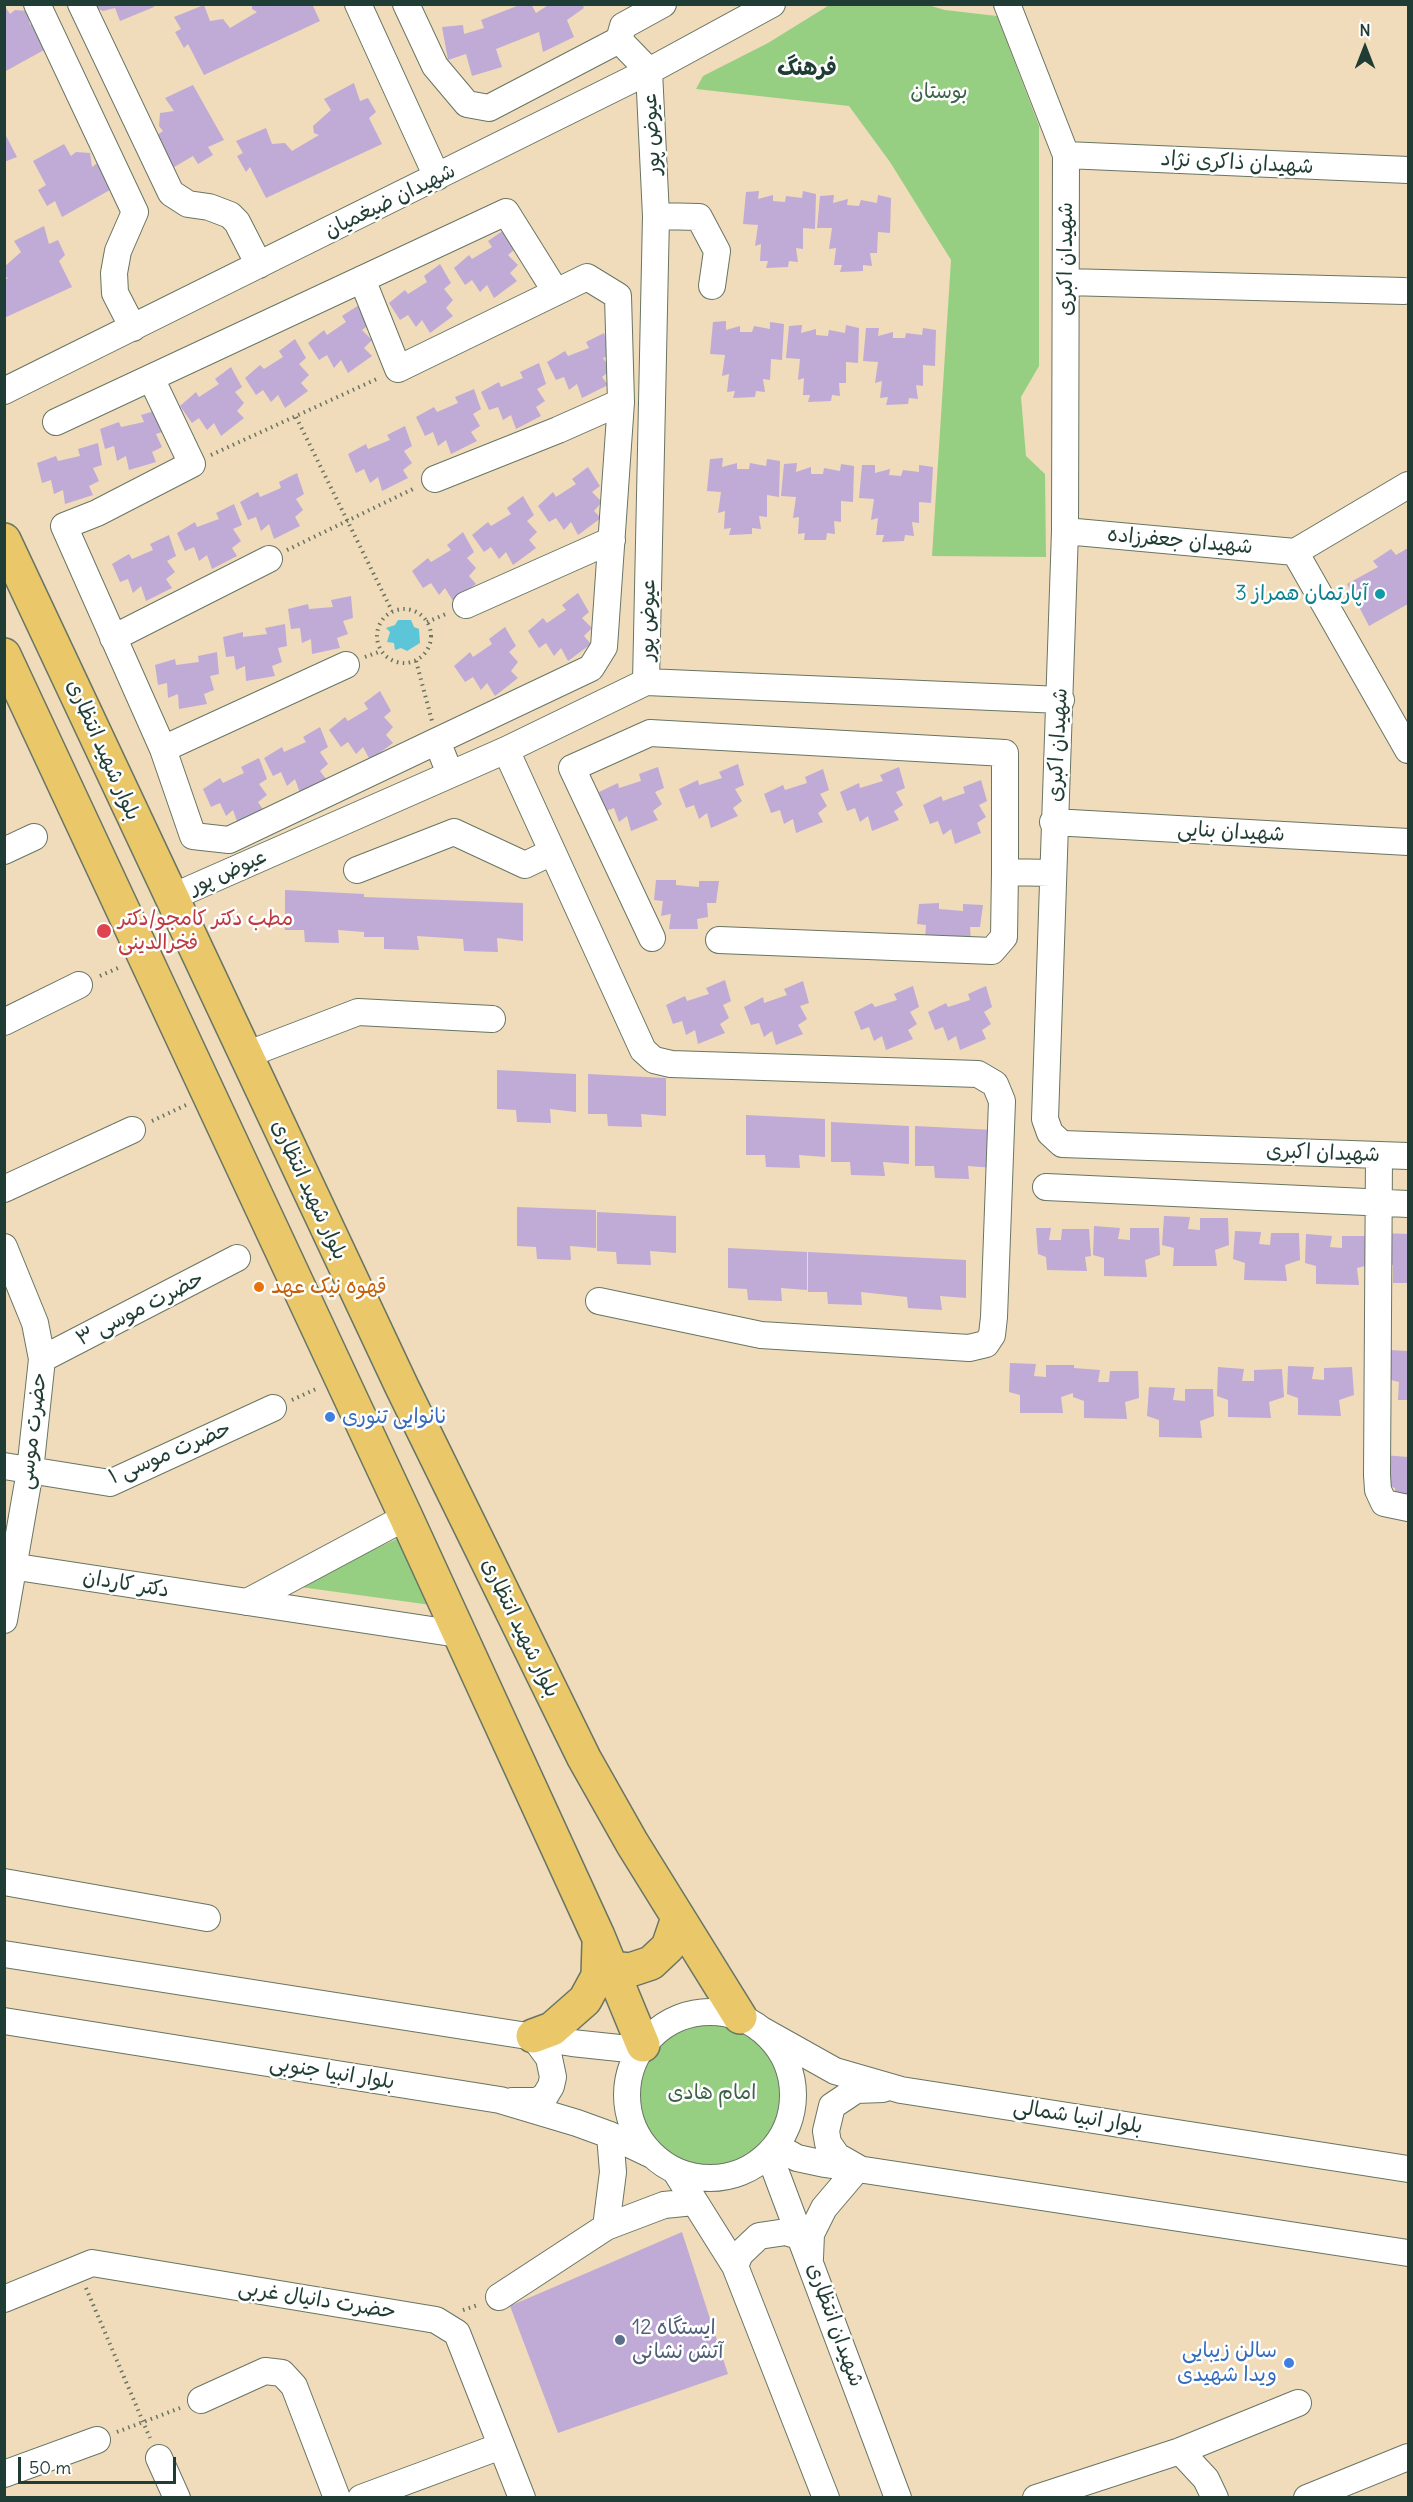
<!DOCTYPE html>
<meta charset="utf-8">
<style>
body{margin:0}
#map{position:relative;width:1413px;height:2502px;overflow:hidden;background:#f0dcba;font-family:Delius,sans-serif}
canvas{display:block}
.frame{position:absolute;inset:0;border:6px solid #1f3d34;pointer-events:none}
.north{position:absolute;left:1335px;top:18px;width:60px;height:60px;-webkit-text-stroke:4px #fff;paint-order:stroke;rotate:0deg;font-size:16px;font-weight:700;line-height:24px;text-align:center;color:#1f3d34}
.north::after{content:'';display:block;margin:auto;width:21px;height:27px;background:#1f3d34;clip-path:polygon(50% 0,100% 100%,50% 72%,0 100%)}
.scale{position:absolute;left:18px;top:2457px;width:158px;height:27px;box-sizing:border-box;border:3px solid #1f3d34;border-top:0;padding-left:8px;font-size:18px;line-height:21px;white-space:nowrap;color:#1f3d34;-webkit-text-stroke:4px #fff;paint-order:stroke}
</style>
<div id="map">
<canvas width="1413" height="2502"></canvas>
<div class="frame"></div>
<div class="north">N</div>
<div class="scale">50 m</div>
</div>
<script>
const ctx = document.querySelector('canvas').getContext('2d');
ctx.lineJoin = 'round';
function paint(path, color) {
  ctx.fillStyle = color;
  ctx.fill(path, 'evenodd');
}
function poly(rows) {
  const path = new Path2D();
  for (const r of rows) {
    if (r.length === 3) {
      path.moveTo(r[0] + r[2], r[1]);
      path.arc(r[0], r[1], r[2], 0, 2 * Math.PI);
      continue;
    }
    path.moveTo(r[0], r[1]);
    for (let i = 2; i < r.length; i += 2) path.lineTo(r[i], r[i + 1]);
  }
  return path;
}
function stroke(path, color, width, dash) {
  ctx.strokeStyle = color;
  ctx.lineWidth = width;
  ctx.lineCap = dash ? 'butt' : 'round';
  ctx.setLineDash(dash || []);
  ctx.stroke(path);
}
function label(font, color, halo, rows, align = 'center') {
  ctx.font = font + ' Delius,"Playpen Sans Arabic",sans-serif';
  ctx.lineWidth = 5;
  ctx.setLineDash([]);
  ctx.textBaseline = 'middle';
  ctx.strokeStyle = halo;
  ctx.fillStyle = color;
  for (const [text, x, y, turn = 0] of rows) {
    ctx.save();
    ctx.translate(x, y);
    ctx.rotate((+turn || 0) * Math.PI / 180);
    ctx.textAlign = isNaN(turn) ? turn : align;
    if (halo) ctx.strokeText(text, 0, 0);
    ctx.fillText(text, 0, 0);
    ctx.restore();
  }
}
paint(poly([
 [831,4,928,5,945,10,997,16,1039,126,1039,366,1021,397,1026,456,1045,474,1046,557,932,556,951,260,890,162,849,106,696,89,703,76,768,43],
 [401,1537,431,1605,293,1586],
 [690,2015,740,2017,760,2029,791,2073,773,2129,749,2154,695,2176,652,2155,636,2135,640,2082,648,2059]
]), '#97cf82');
paint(poly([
 [398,620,411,620,414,627,419,629,420,643,407,651,401,648,395,650,394,643,387,642,390,632,386,628,395,625]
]), '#5cc5d7');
paint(poly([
 [95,4,153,4,154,7,120,21,115,8,103,11,96,8],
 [252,4,312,4,320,21,204,75,188,44,184,48,175,32,181,29,174,17,204,5,210,21,223,19,230,28,257,12,252,9],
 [522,4,531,4,536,13,550,4,582,4,584,8,567,20,574,37,543,52,539,32,496,49,502,67,472,76,466,54,448,60,442,27,463,25,464,34,484,28,481,20],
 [4,5,10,14,15,10,28,11,30,25,43,16,55,44,4,72],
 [354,83,360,101,368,98,376,112,369,118,382,144,266,198,250,167,246,172,237,156,243,153,236,141,266,128,272,144,285,143,292,151,319,135,314,133,313,126,331,110,324,99],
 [193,85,224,140,208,147,213,155,198,164,193,156,169,170,151,139,163,131,159,126,160,113,174,111,165,98],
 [4,132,17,157,4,162],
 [64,144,71,156,76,152,90,153,92,167,104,158,117,186,62,217,55,201,47,206,38,190,46,185,33,161],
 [759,191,758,199,773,195,773,201,785,202,786,196,802,198,803,191,816,194,815,229,803,228,803,249,796,248,798,262,789,261,788,267,766,268,768,261,760,261,761,244,755,246,758,225,743,224,746,192],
 [834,195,833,203,848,199,847,205,859,206,861,200,877,203,878,195,891,198,890,233,878,232,877,253,870,253,872,266,863,265,863,271,840,272,842,265,834,265,836,248,829,249,832,228,817,228,820,196],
 [44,226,49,244,58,240,65,255,59,261,72,287,4,318,4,280,8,278,4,276,4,267,21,252,14,241],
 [504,230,515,249,508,255,518,265,510,273,517,281,494,298,487,285,480,292,472,280,465,285,454,268,469,255,472,259,492,247,488,241],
 [440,264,451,283,444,289,453,300,446,308,453,316,430,333,422,320,416,327,408,315,400,320,389,303,405,290,408,294,427,282,424,276],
 [359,305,370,324,362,330,372,340,364,348,372,356,348,373,341,360,334,368,327,355,319,360,308,343,324,330,327,335,346,322,342,316],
 [726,321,726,330,740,326,740,332,752,332,754,326,770,329,770,322,784,324,782,360,771,359,770,380,763,379,765,392,756,391,755,397,733,398,735,391,727,392,729,374,722,376,725,355,710,354,713,322],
 [802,325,801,333,816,329,816,335,828,336,829,330,845,333,846,325,859,328,858,363,846,362,846,383,839,383,840,396,832,395,831,401,808,402,810,395,803,395,804,378,798,380,800,359,786,358,789,326],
 [866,328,879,328,878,336,893,332,893,338,905,338,906,333,922,335,923,328,936,330,935,366,923,365,923,386,916,385,918,399,909,398,908,404,886,405,888,397,880,398,882,381,875,383,878,362,863,361],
 [604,333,612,354,603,358,611,370,602,377,608,385,582,398,577,384,569,390,564,377,556,380,547,362,565,351,568,356,589,348,586,342],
 [295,339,306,358,299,364,309,375,301,383,308,391,285,408,278,395,271,402,263,390,256,395,245,378,260,365,264,369,283,357,279,351],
 [539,363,546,384,537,389,545,401,536,407,541,416,516,429,511,415,503,420,498,407,489,410,481,392,499,382,501,387,523,378,520,372],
 [231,367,242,387,235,392,244,403,237,411,244,418,221,436,214,423,207,430,199,418,192,423,180,406,196,392,199,397,219,384,215,379],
 [474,389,481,409,473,414,480,426,471,432,477,441,451,454,446,440,438,446,433,432,425,436,416,417,434,407,437,412,458,403,455,397],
 [161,409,165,431,156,434,162,447,152,452,156,462,129,470,126,456,117,461,114,446,105,449,100,429,119,422,121,427,144,422,141,415],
 [405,426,412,446,404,451,412,463,403,470,408,478,382,491,378,477,370,483,364,469,356,473,348,454,366,444,368,449,390,440,387,435],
 [98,443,102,465,93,468,99,481,89,486,93,495,65,504,63,490,54,494,51,480,42,483,37,463,56,456,58,461,80,456,78,449],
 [723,458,722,467,737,463,737,469,749,469,750,463,766,466,767,459,780,461,779,497,767,495,767,517,759,516,761,529,752,528,752,534,729,535,731,528,724,529,725,511,718,513,721,492,707,491,710,459],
 [797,463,796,472,811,467,811,474,823,474,824,468,840,471,841,464,854,466,853,502,841,501,841,522,834,521,835,534,827,533,826,540,804,540,805,533,798,534,799,517,793,518,796,497,781,496,784,464],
 [862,465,875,465,875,473,890,469,889,475,901,476,903,470,919,472,919,465,933,467,931,503,919,502,919,523,912,522,914,536,905,535,904,541,882,542,884,535,876,535,878,518,871,520,874,499,859,498],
 [588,467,600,486,592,492,602,502,594,511,601,518,578,535,571,522,564,530,556,518,549,522,538,506,553,492,556,497,576,484,572,479],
 [297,473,304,494,296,499,303,510,295,517,300,526,274,539,269,524,261,531,256,517,248,520,240,502,258,492,260,497,281,488,279,482],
 [523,496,534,515,527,521,537,532,529,540,536,548,513,565,506,552,499,559,491,547,484,552,472,535,488,522,491,526,511,514,507,508],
 [234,504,242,525,233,529,241,541,232,548,237,556,212,569,207,555,199,561,194,547,185,551,177,533,195,522,197,527,219,519,216,513],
 [463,532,474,552,467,558,476,568,469,576,476,584,453,601,445,588,439,595,431,583,423,588,412,571,428,558,431,562,451,550,447,545],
 [169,535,176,556,167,561,175,572,166,579,172,588,146,601,141,586,133,593,128,579,120,582,112,564,129,554,132,559,153,550,150,544],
 [1408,548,1408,604,1369,626,1347,584,1378,567,1373,561,1391,549,1396,555],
 [578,593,589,612,582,618,592,628,584,636,591,644,568,661,561,648,554,656,546,643,539,648,528,631,543,618,547,623,566,610,562,605],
 [351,596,353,618,343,621,348,634,337,638,340,648,312,654,311,639,302,643,300,628,291,629,288,609,308,604,309,609,333,607,331,600],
 [285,624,287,646,278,648,282,662,272,666,275,676,246,681,245,666,236,670,234,656,226,657,223,637,243,632,243,637,267,634,265,628],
 [505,627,516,646,509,652,518,662,511,671,518,678,495,696,487,683,481,690,473,677,465,682,454,666,470,652,473,657,492,644,489,639],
 [217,652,219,674,210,676,214,690,204,694,207,704,179,709,178,694,168,698,167,683,158,685,155,665,175,659,176,665,199,662,198,656],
 [380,691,391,711,384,717,393,727,386,735,393,743,370,760,363,747,356,754,348,742,341,747,329,730,345,717,348,721,368,709,364,703],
 [320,727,328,747,320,752,328,764,320,771,326,779,300,793,295,779,287,786,281,772,273,776,264,758,282,747,284,752,306,742,303,737],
 [259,758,267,779,259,784,267,795,258,802,264,811,238,824,233,810,226,816,220,803,211,807,203,789,220,778,223,783,244,773,241,767],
 [738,764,744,785,735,789,742,801,733,808,738,816,711,828,707,813,699,819,694,805,686,808,679,789,698,780,699,785,722,778,719,772],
 [658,767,664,788,655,792,662,804,653,811,658,820,631,831,627,816,619,822,614,808,606,811,599,792,618,783,619,788,641,781,639,774],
 [899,767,905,788,896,792,903,805,894,811,899,820,872,831,868,816,860,822,855,808,847,811,840,792,859,783,860,788,883,781,880,775],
 [823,769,829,790,820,794,827,806,818,813,823,822,796,833,793,819,784,824,780,810,771,813,764,794,783,785,785,790,807,783,805,777],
 [981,780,987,801,979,805,986,817,977,823,981,833,955,844,951,829,943,835,938,821,930,824,923,805,941,796,943,801,965,793,963,787],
 [656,880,676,880,676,885,699,887,699,881,719,881,716,903,707,903,708,917,697,919,698,929,669,929,671,914,661,916,663,901,654,900],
 [285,890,364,894,364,897,523,903,523,941,497,938,498,952,464,951,463,939,417,936,419,950,384,949,384,937,364,937,364,932,338,930,339,943,305,942,304,930,285,930],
 [939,903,939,909,963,911,963,904,983,905,980,927,970,927,971,941,925,939,926,925,917,924,919,904],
 [725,980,731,1001,723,1005,729,1018,720,1024,725,1033,698,1044,695,1030,686,1035,682,1021,673,1024,666,1005,685,996,687,1001,709,994,706,988],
 [803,981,809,1003,800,1006,807,1019,798,1025,803,1034,776,1045,772,1031,764,1037,759,1023,751,1025,744,1007,763,997,764,1003,787,995,784,989],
 [913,986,919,1007,910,1012,917,1024,908,1030,913,1039,886,1050,882,1036,874,1041,869,1027,861,1030,854,1012,872,1003,875,1007,897,1000,894,994],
 [986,986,992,1007,984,1012,991,1024,982,1030,986,1039,960,1050,956,1036,948,1041,943,1027,935,1030,928,1012,946,1003,948,1007,970,1000,968,994],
 [497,1070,576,1074,576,1112,550,1109,551,1123,517,1122,516,1110,497,1109],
 [588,1074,666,1078,666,1116,641,1114,642,1127,608,1126,607,1114,588,1114],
 [746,1115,825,1119,825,1157,799,1155,800,1168,766,1167,765,1155,746,1155],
 [831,1122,909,1126,909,1164,883,1162,885,1176,851,1175,850,1162,831,1162],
 [915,1126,994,1130,994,1168,968,1166,969,1179,935,1178,934,1166,915,1166],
 [517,1207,596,1210,596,1248,570,1246,571,1260,537,1259,536,1247,517,1246],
 [597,1212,676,1216,676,1253,650,1251,651,1265,617,1264,616,1252,597,1251],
 [1164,1216,1190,1217,1188,1229,1200,1230,1200,1218,1228,1218,1229,1245,1215,1250,1217,1266,1173,1266,1174,1248,1162,1245],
 [1094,1226,1120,1228,1118,1239,1130,1240,1130,1228,1159,1228,1160,1255,1145,1260,1147,1277,1104,1276,1104,1258,1093,1255],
 [1036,1228,1051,1228,1049,1240,1061,1240,1062,1229,1089,1229,1091,1256,1085,1257,1087,1271,1047,1270,1046,1257,1038,1254],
 [1235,1231,1261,1232,1259,1244,1270,1245,1271,1233,1299,1233,1300,1260,1285,1265,1287,1281,1244,1280,1245,1263,1233,1259],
 [1383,1233,1408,1234,1408,1283,1393,1283,1393,1265,1382,1262],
 [1306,1234,1332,1236,1330,1247,1342,1248,1342,1236,1370,1236,1372,1264,1357,1268,1359,1285,1316,1284,1316,1266,1305,1263],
 [728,1248,807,1252,807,1290,781,1288,782,1301,748,1300,747,1289,728,1288],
 [808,1252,966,1260,966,1298,940,1296,942,1310,908,1308,907,1297,861,1292,862,1305,828,1304,827,1292,808,1292],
 [1389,1350,1408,1351,1408,1400,1398,1400,1399,1382,1387,1379],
 [1010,1363,1036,1364,1034,1376,1046,1377,1046,1365,1074,1365,1074,1368,1100,1370,1098,1382,1109,1382,1110,1371,1138,1371,1139,1398,1125,1402,1127,1419,1084,1418,1084,1401,1073,1397,1073,1393,1061,1397,1063,1413,1020,1413,1020,1395,1009,1392],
 [1288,1366,1314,1367,1312,1379,1324,1380,1324,1368,1352,1367,1354,1395,1339,1400,1341,1416,1298,1415,1298,1398,1287,1394],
 [1218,1367,1244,1369,1242,1381,1254,1381,1254,1370,1282,1369,1284,1397,1269,1402,1271,1418,1228,1417,1228,1400,1217,1396],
 [1149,1387,1175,1388,1173,1400,1185,1401,1185,1389,1213,1389,1214,1416,1200,1421,1202,1438,1159,1437,1159,1420,1147,1416],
 [1384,1455,1408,1457,1408,1505,1394,1505,1395,1488,1383,1484],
 [682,2232,728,2374,558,2433,510,2306]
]), '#bfabd6');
const minor = poly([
 [37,4,135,212,118,251,114,273,115,293,133,328],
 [81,4,171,193,188,204,209,207,230,215,237,222,259,265],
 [358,4,437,177],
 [406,4,435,66,467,104,489,108,619,40],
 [1007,4,1066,155,1065,531,1045,1119,1050,1133,1062,1144,1408,1156],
 [1066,155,1408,170],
 [656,216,699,217,717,251,712,286],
 [362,279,398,369,587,277,618,296,621,402,604,647,591,668,437,741,450,774],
 [1066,282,1404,291],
 [151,378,192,464,97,513,64,526,163,749,193,836,229,840,437,741],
 [4,391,649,71,772,4],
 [56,422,506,212,556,292],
 [435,479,558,430,621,402],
 [1065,531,1295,552,1408,750],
 [1295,552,1408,485],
 [466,605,612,540],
 [113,638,269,559],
 [646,682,656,216,649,71,619,40,623,26,663,4],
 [163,749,346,665],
 [506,750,643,1050,654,1060,671,1064,978,1074,995,1084,1002,1101,994,1317,992,1335,986,1344,969,1348,761,1335,599,1301],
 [1053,822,1408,842],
 [4,851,34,837],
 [357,870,454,832,525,865,552,852],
 [170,898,506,750,646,682,1061,700],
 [652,938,572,768,650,733,1005,753,1005,872,1051,873],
 [719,940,992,951,1004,937,1005,872],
 [4,1022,79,985],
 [246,1055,358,1012,492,1019],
 [1379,1155,1377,1475,1378,1490,1384,1503,1408,1508],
 [1046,1187,1408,1204],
 [4,1189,132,1130],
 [4,1247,35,1323,42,1359,30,1471,4,1620],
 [42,1359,237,1258],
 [4,1466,110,1483,273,1408],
 [4,1565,458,1634],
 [247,1602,406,1517],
 [4,1882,207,1918],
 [4,1954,572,2043,638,2050],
 [710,2095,83],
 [4,2021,500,2100,577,2123,610,2135,652,2155],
 [760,2029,835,2071,901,2090,1408,2169],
 [512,2101,537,2101,545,2096,551,2086,553,2077,549,2058,533,2036],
 [610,2135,613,2172,606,2227,664,2205,694,2202],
 [776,2146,797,2158,825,2164,1408,2253],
 [769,2154,898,2498],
 [676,2172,735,2266,826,2498],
 [810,2258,811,2234,824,2208,858,2168,837,2156,828,2143,826,2131,832,2106,856,2090,883,2089],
 [735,2266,740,2254,759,2236,786,2232,799,2236],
 [499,2297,606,2227],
 [4,2299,92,2263,436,2320,457,2333,522,2498],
 [201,2400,265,2371,282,2373,294,2386,337,2498],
 [1180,2451,1206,2479,1215,2498],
 [159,2458,177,2498],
 [4,2474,97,2440],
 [361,2498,501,2446],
 [1036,2498,1180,2451,1298,2403],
 [1307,2498,1408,2457]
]);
const major = poly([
 [4,540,402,1387,584,1758,632,1843,740,2017],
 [4,655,406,1517,598,1936,643,2045],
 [610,1968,630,1970,651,1963,668,1947,678,1918],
 [533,2036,552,2029,585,2000,598,1976,599,1944]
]);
stroke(minor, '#687563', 28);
stroke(major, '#687563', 36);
stroke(poly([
 [296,417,392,611],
 [211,455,379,378],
 [287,550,415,488],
 [404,636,27],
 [427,622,446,614],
 [365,657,381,651],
 [416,661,432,721],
 [100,976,120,967],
 [152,1121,186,1105],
 [292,1400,318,1388],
 [86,2288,150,2438],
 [463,2310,478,2305],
 [117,2432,180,2408]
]), '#687563', 4, [1.5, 4.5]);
stroke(minor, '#fff', 26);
stroke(major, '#eac769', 33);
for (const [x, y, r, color] of [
 [1380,594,6,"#0f9aa8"],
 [104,931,8,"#e0444e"],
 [259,1287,6,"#e8710a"],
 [330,1417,6,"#3f7fe0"],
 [620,2340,6,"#5c6f8a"],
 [1289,2363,6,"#3f7fe0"]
]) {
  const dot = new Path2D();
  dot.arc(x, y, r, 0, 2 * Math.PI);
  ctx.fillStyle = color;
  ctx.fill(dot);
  stroke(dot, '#fff', 2);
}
label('21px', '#3d6248', '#fff', [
 ["بوستان",939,92],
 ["امام هادی",712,2093]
]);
label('21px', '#1f3d34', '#fff', [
 ["عیوض پور",652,134,-93],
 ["شهیدان ذاکری نژاد",1237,163,3],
 ["شهیدان ضیغمیان",390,201,-26],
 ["شهیدان اکبری",1066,259,-90],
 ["شهیدان جعفرزاده",1180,541,5],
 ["عیوض پور",648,620,-89],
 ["شهیدان اکبری",1058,745,-87],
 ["بلوار شهید انتظاری",103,750,66],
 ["شهیدان بنایی",1231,832,3],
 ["عیوض پور",228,872,-24],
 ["شهیدان اکبری",1323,1153,2],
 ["بلوار شهید انتظاری",309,1190,65],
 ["حضرت موسی ۳",140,1309,-27],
 ["حضرت موسی",33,1431,-83],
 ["حضرت موسی ۱",170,1453,-23],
 ["دکتر کاردان",126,1584,9],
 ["بلوار شهید انتظاری",520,1628,64],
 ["بلوار انبیا جنوبی",332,2073,9],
 ["بلوار انبیا شمالی",1078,2117,9],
 ["حضرت دانیال غربی",317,2300,9],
 ["شهیدان انتظاری",835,2325,70]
]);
label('21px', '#0d838f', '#fff', [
 ["آپارتمان همراز 3",1368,594]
], 'right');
label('21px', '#be3a42', '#fff', [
 ["مطب دکتر کامجو/دکتر",118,919],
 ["فخرالدینی",118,943]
], 'left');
label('21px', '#c56008', '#fff', [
 ["قهوه نیک عهد",271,1287]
], 'left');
label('21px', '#366cbe', '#fff', [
 ["نانوایی تنوری",342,1417],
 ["سالن زیبایی",1277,2351,"right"],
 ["ویدا شهیدی",1277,2375,"right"]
], 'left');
label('21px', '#4e5e75', '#fff', [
 ["ایستگاه 12",632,2328],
 ["آتش نشانی",632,2352]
], 'left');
label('bold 22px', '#1f3d34', '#fff', [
 ["فرهنگ",807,69]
]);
</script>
